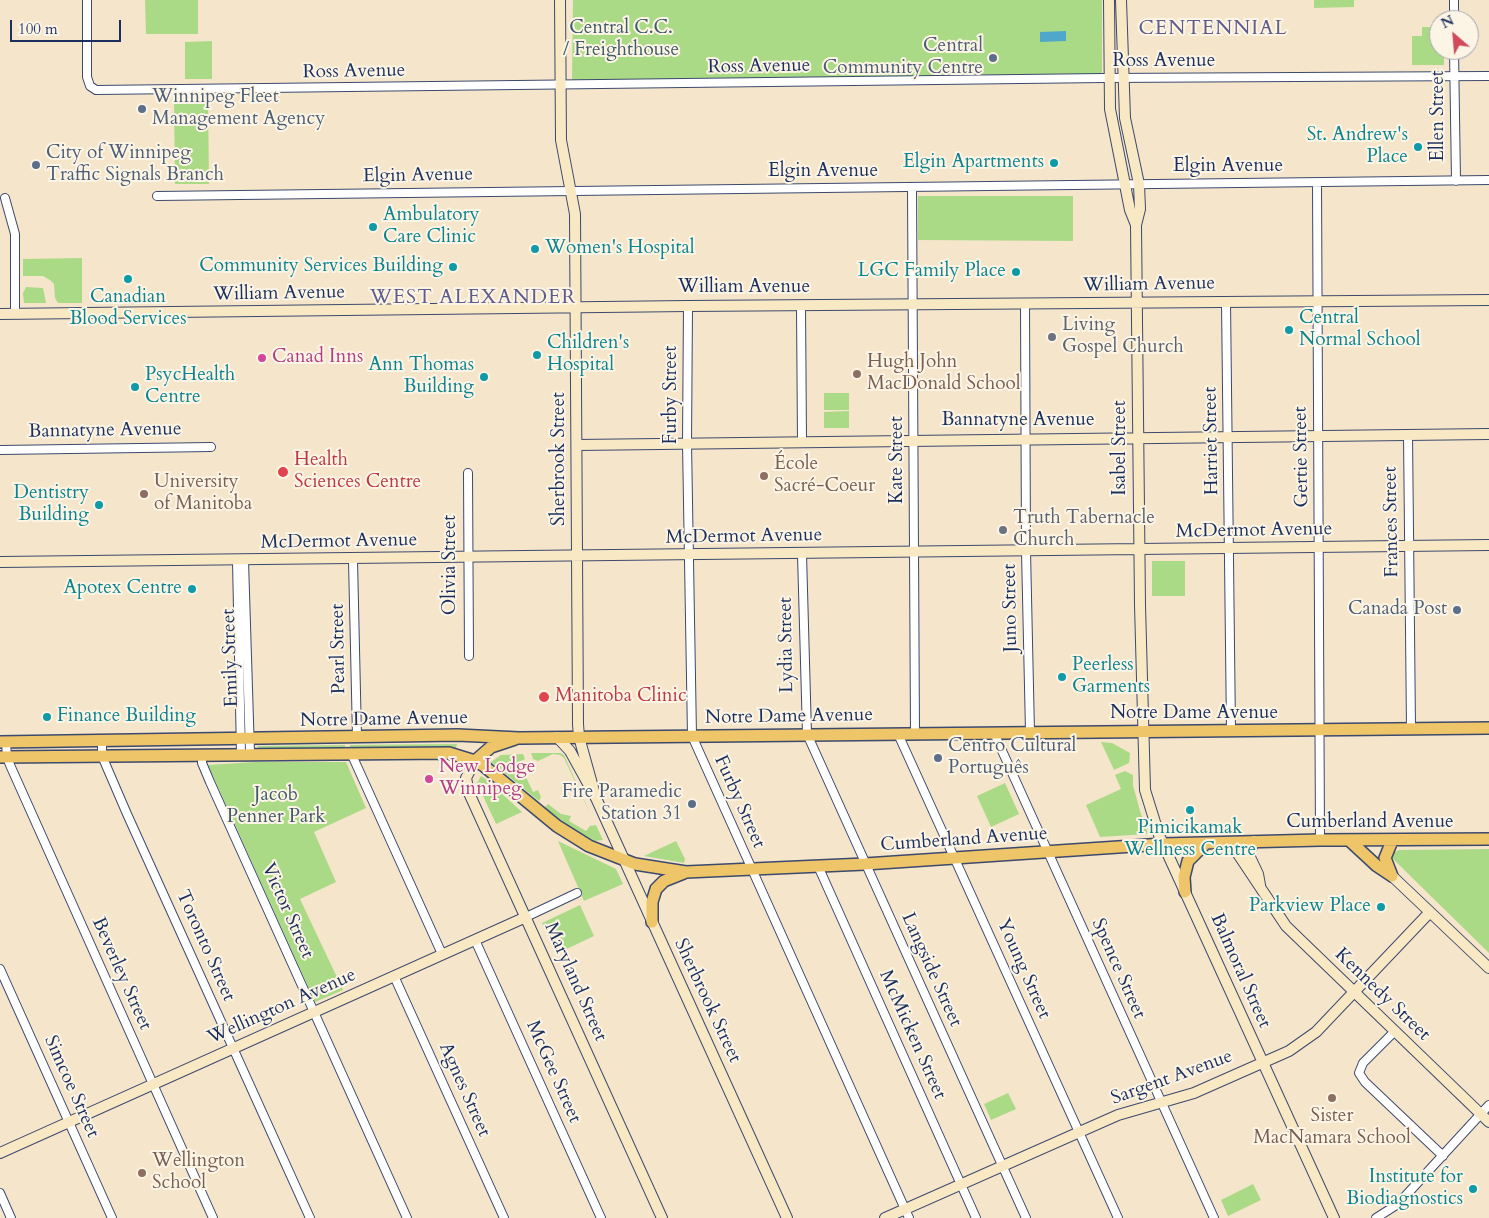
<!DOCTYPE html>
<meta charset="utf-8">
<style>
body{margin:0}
#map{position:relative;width:1489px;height:1218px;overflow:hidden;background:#f5e5cb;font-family:Cardo,serif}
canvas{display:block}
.north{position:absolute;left:1429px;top:10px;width:50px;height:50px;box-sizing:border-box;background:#fcf5e5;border:1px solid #a2a6af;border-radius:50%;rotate:333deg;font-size:14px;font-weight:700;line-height:20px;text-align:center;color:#1b2f5e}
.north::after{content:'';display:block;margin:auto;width:18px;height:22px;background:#d1495b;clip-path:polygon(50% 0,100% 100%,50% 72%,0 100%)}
.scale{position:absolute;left:10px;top:20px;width:111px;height:22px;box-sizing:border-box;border:2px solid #1b2f5e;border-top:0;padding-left:6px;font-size:15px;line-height:18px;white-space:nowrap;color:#1b2f5e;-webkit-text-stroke:4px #fcf5e5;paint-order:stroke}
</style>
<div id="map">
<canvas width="1489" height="1218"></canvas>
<div class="north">N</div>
<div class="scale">100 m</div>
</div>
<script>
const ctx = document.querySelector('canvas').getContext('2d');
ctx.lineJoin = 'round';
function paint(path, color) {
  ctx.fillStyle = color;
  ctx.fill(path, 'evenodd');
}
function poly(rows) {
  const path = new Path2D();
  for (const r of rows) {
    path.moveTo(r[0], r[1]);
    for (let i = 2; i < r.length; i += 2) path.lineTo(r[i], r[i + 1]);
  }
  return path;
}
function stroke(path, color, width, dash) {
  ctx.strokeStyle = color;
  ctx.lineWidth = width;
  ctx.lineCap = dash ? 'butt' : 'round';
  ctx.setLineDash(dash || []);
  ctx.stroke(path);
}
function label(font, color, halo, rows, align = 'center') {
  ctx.font = font + ' Cardo,serif';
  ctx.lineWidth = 4;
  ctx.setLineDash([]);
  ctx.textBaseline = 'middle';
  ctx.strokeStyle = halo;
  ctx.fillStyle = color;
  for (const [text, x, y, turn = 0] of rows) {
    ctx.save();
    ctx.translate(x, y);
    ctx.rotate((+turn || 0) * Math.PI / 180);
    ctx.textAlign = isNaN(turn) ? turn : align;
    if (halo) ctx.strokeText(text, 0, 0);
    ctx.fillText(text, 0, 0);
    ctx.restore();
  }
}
paint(poly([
 [145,0,198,0,198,34,146,34],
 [573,0,1102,0,1102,75,572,80],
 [1314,0,1354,0,1354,7,1314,8],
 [1422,27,1439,27,1439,50,1444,50,1444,65,1412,65,1412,36,1422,36],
 [212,41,212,79,185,79,185,42],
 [208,100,209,184,175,184,174,101],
 [918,196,1073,196,1073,241,918,240],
 [82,258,82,303,58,303,55,298,54,284,50,280,43,276,23,276,23,259],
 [26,287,43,288,46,303,24,303,23,293],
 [824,393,849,393,849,410,824,410],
 [849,411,849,428,824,428,824,412],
 [1152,561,1185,561,1185,596,1152,596],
 [1101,742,1112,743,1130,753,1129,763,1114,770],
 [457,744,456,748,350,748,350,745],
 [345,745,345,747,258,749,258,746],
 [531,753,560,753,564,755,592,818,564,758,560,755,553,754,538,761,533,759],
 [523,754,525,759,519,762,533,792,538,790,541,797,539,801,491,762,501,755],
 [255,762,346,762,366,808,314,832,336,882,300,899,343,990,315,1002,208,765],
 [1125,771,1133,775,1133,785,1140,811,1148,834,1100,837,1086,805,1121,789,1115,775],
 [481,776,487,780,522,812,496,824,477,783],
 [1005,783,1019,814,991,827,977,796],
 [548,804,561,814,571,816,569,821,586,831,590,826,596,825,603,840,595,841,575,830,546,810,545,807],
 [558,841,616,869,623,884,584,901],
 [676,841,685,859,684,863,644,856],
 [1489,849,1489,953,1392,858,1393,853,1399,850],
 [580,905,594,936,556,954,542,923],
 [1008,1093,1016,1109,991,1120,984,1104],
 [1253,1184,1261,1200,1228,1216,1221,1200]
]), '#abda87');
paint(poly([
 [1066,31,1066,41,1040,42,1040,32]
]), '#4fa7cc');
const street = poly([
 [87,0,87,77,90,86,96,90,1105,78,1489,76],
 [1454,0,1454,20],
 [1454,50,1456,181],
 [1317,183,1320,840],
 [912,187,915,733],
 [157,196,1489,180],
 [5,198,15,234,15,314],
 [1226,302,1231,731],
 [1025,304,1026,551,1030,732],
 [688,306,687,443,692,736,909,1218],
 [801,306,802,441],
 [1408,434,1411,728],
 [0,450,211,447],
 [468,473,469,656],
 [802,554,807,734,1026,1218],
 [353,560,357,737],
 [237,561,241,753],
 [244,561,250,753],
 [994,733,1214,1218],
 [898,734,1118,1218],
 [102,740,102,756,127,814,310,1218],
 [6,742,7,757,10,765,213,1218],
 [351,753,442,954],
 [202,754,202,763,210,782,407,1218],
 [818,866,976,1218],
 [526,917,577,893],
 [475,940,601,1218],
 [0,969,112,1218],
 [394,976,504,1218],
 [1394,1032,1363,1063,1359,1073,1365,1082,1443,1156],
 [0,1193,11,1218],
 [1376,1218,1398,1204,1489,1105]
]);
const secondary = poly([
 [560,0,561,140,575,214,578,724,579,737,596,798],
 [1109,0,1110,109,1130,210,1136,225],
 [1121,0,1125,118,1139,184,1140,209,1136,225,1140,605,1145,790,1159,835,1334,1218],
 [0,314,688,306,1489,300],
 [577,445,1489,434],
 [0,562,1489,545],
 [557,737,570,751,596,798,787,1218],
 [475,761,466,778,469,793,662,1218],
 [1254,841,1249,855,1258,874,1260,885],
 [1230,842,1286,926,1489,1122],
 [1392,876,1489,968],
 [0,1153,526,917],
 [885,1218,1118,1115,1194,1093,1289,1051,1316,1032,1430,912]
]);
const primary = poly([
 [0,742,458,735,519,738,1489,728],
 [0,757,449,753,475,761,484,766,557,826,589,846,635,864,686,872,865,864,1163,844,1320,840,1489,839],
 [475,761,491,747,515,739],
 [1350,841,1377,866,1392,876],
 [1392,876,1385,858,1392,841],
 [1185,892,1184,877,1188,861,1206,843],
 [652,922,652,902,656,889,664,881,684,873]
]);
stroke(street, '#3c4a6e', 10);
stroke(secondary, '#3c4a6e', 12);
stroke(primary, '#3c4a6e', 14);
stroke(street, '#fff', 8);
stroke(secondary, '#f8e8c3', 10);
stroke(primary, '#eec569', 11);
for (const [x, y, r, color] of [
 [993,58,5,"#5c6f8a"],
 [142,109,5,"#5c6f8a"],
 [1418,147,5,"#0f9aa8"],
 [1054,163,5,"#0f9aa8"],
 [36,165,5,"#5c6f8a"],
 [373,227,5,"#0f9aa8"],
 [535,249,5,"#0f9aa8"],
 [453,267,5,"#0f9aa8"],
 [1016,272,5,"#0f9aa8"],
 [128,279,5,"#0f9aa8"],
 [1289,330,5,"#0f9aa8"],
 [1052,337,5,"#6b7280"],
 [537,355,5,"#0f9aa8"],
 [262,358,5,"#d1479c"],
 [857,374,5,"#8d6e63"],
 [484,377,5,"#0f9aa8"],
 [135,387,5,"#0f9aa8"],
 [283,472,6,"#e0444e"],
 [764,476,5,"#8d6e63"],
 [144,494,5,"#8d6e63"],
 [99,505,5,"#0f9aa8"],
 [1003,530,5,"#6b7280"],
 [192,589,5,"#0f9aa8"],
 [1457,610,5,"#5c6f8a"],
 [1062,677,5,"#0f9aa8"],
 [544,697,6,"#e0444e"],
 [47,717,5,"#0f9aa8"],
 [938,758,5,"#5c6f8a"],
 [429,779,5,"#d1479c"],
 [692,804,5,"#5c6f8a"],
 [1190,810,5,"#0f9aa8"],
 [1381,907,5,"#0f9aa8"],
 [1332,1098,5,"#8d6e63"],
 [142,1173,5,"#8d6e63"],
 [1473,1189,5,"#0f9aa8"]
]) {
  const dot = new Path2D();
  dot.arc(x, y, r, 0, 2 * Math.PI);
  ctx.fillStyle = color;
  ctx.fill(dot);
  stroke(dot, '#fcf5e5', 2);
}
label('19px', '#3f5a68', '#fcf5e5', [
 ["Central C.C.",621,29],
 ["/ Freighthouse",621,51],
 ["Jacob",276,796],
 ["Penner Park",276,818]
]);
label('19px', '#4e5e75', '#fcf5e5', [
 ["Central",983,47],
 ["Community Centre",983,69],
 ["Winnipeg Fleet",152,98,"left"],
 ["Management Agency",152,120,"left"],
 ["City of Winnipeg",46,154,"left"],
 ["Traffic Signals Branch",46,176,"left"],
 ["Canada Post",1447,610],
 ["Centro Cultural",948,747,"left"],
 ["Português",948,769,"left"],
 ["Fire Paramedic",682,793],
 ["Station 31",682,815]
], 'right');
label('19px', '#1b2f5e', '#fcf5e5', [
 ["Ross Avenue",1164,62],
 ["Ross Avenue",759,67,-1],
 ["Ross Avenue",354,72,-1],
 ["Ellen Street",1439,116,-90],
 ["Elgin Avenue",1228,167],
 ["Elgin Avenue",823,172],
 ["Elgin Avenue",418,176,-1],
 ["William Avenue",1149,285,-1],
 ["William Avenue",744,288],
 ["William Avenue",279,294,-1],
 ["Furby Street",672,395,-90],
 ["Bannatyne Avenue",1018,421],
 ["Bannatyne Avenue",105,431,-1],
 ["Harriet Street",1212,441,-91],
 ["Isabel Street",1121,448,-90],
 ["Gertie Street",1302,457,-91],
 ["Sherbrook Street",560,459,-90],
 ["Kate Street",898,460,-90],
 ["Frances Street",1392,522,-91],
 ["McDermot Avenue",1254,531,-1],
 ["McDermot Avenue",744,537,-1],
 ["McDermot Avenue",339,542,-1],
 ["Olivia Street",451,565,-90],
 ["Juno Street",1011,608,-91],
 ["Lydia Street",787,645,-91],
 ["Pearl Street",339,649,-91],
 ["Emily Street",231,658,-92],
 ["Notre Dame Avenue",1194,714],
 ["Notre Dame Avenue",789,717,-1],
 ["Notre Dame Avenue",384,720,-1],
 ["Furby Street",739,802,66],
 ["Cumberland Avenue",1370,823],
 ["Cumberland Avenue",964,840,-4],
 ["Victor Street",287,911,66],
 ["Toronto Street",205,946,66],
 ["Young Street",1023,969,66],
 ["Spence Street",1118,969,66],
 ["Langside Street",931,970,66],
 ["Balmoral Street",1240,971,66],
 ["Beverley Street",121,974,66],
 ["Maryland Street",575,982,66],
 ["Kennedy Street",1382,995,44],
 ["Sherbrook Street",707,1001,65],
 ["Wellington Avenue",282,1007,-24],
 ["McMicken Street",912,1035,66],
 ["McGee Street",553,1072,66],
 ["Sargent Avenue",1172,1078,-20],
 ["Simcoe Street",71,1087,66],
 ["Agnes Street",464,1090,66]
]);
label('19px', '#0d838f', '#fcf5e5', [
 ["St. Andrew's",1408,136],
 ["Place",1408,158],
 ["Elgin Apartments",1044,163],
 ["Ambulatory",383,216,"left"],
 ["Care Clinic",383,238,"left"],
 ["Women's Hospital",545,249,"left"],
 ["Community Services Building",443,267],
 ["LGC Family Place",1006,272],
 ["Canadian",128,298,"center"],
 ["Blood Services",128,320,"center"],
 ["Central",1299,319,"left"],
 ["Normal School",1299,341,"left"],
 ["Children's",547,344,"left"],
 ["Hospital",547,366,"left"],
 ["Ann Thomas",474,366],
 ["Building",474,388],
 ["PsycHealth",145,376,"left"],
 ["Centre",145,398,"left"],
 ["Dentistry",89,494],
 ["Building",89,516],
 ["Apotex Centre",182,589],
 ["Peerless",1072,666,"left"],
 ["Garments",1072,688,"left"],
 ["Finance Building",57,717,"left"],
 ["Pimicikamak",1190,829,"center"],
 ["Wellness Centre",1190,851,"center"],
 ["Parkview Place",1371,907],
 ["Institute for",1463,1178],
 ["Biodiagnostics",1463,1200]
], 'right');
label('19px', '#5b616d', '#fcf5e5', [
 ["Living",1062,326],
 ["Gospel Church",1062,348],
 ["Truth Tabernacle",1013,519],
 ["Church",1013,541]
], 'left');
label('19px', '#b23c85', '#fcf5e5', [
 ["Canad Inns",272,358],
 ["New Lodge",439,768],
 ["Winnipeg",439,790]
], 'left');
label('19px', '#785e54', '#fcf5e5', [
 ["Hugh John",867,363],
 ["MacDonald School",867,385],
 ["École",774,465],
 ["Sacré-Coeur",774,487],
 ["University",154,483],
 ["of Manitoba",154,505],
 ["Sister",1332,1117,"center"],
 ["MacNamara School",1332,1139,"center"],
 ["Wellington",152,1162],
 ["School",152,1184]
], 'left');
label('19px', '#be3a42', '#fcf5e5', [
 ["Health",294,461],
 ["Sciences Centre",294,483],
 ["Manitoba Clinic",555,697]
], 'left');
ctx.letterSpacing = '1px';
label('20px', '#5f5c8c', '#fcf5e5', [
 ["CENTENNIAL",1213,29],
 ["WEST ALEXANDER",473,298]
]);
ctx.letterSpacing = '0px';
</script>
